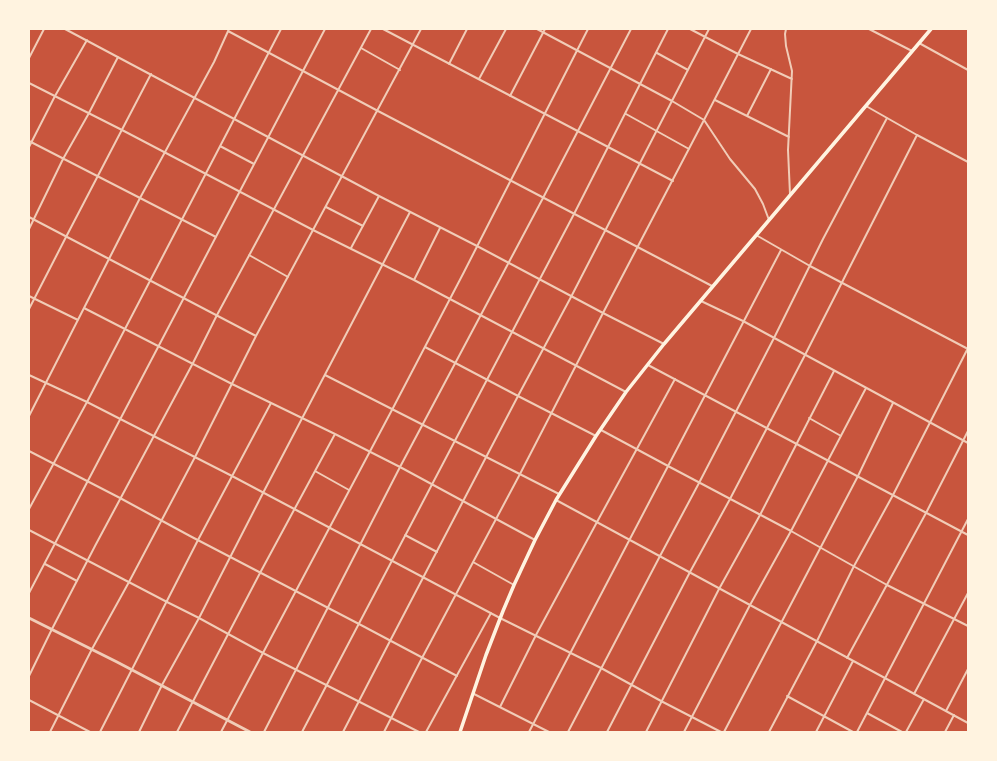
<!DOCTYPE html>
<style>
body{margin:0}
#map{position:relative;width:997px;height:761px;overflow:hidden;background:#c8553d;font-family:"PT Sans Narrow",sans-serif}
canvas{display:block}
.frame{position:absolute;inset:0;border:30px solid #fff3e0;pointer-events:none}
</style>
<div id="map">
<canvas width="997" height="761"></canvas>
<div class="frame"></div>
</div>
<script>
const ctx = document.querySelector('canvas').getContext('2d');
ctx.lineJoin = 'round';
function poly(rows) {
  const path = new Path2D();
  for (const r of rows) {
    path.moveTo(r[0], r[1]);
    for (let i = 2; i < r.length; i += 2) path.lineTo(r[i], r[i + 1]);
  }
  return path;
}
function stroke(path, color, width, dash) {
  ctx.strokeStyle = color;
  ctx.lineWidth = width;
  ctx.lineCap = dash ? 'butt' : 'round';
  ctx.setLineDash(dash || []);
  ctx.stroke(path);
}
stroke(poly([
 [65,29,379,196,477,246,603,313,664,344],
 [383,29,673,181],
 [537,29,672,101,704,120,730,159,755,189,763,204,769,220],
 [690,29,738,54,792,79],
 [786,29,785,34,786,46,792,71,788,150,790,194],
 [869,29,912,51],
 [228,31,378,111,712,286],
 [919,43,968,70],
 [361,48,400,70],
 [657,53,688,70],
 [29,58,44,29],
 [449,64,467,29],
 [479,79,506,29],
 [29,83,122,130,313,230,414,280,626,392],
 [510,96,545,29],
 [715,100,789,137],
 [866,106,917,135,968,162],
 [626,114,689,149],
 [747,116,771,69],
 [29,141,216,237],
 [220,146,254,164],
 [29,147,55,96,87,40],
 [326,207,363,226],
 [29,217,256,336],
 [29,229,63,159,89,113,118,57],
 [756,235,810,266,968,349],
 [351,248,379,196],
 [249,255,288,277],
 [414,280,440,228],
 [29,296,78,320],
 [701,301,743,321,968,443],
 [84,308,232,384,335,434,400,467,535,540],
 [29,309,66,237,151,74],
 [425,347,518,396,596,436],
 [648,365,968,535],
 [29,375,87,402,232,476,500,618,601,668,661,701,721,732],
 [325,375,559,494],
 [29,416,140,198,214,62,229,29],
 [809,418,841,436],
 [601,430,668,466,791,531,887,585,968,626],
 [29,451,120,498,190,536,359,624,457,676],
 [315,471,349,490],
 [556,500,968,723],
 [29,509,87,402,281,29],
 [29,530,167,602,199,618,263,653,419,732],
 [405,535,437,552],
 [473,562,514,585],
 [45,564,77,581],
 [29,593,325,29],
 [847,658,926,513,968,431],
 [29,676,52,629,95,546,193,363,217,315,371,29],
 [474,694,549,732],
 [914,694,968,593],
 [787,696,853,732],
 [29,700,90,732],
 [500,707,536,635,597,522,675,379],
 [946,711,968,669],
 [867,713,902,732],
 [50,732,92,649,129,582,195,457,256,336,421,29],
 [100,732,198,540,271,403],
 [139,732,162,685,199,618,263,493,410,212],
 [177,732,260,573,335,434],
 [221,732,393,408,464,272,588,29],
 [264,732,400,467,543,198,631,29],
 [302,732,574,214,668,29],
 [343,732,390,641,518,396,571,297,709,29],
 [384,732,422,658,520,474,603,313,704,120,751,29],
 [426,732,491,613],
 [529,732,781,250],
 [568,732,660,556,699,483,774,338,823,239,887,118],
 [607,732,690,572,730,499,805,355,917,135],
 [646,732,719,589,760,515,834,371],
 [684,732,750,605,791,531,866,388],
 [724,732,858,476,893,403],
 [769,732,817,641,854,566,893,495,968,348],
 [816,732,853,661],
 [857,732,968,519],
 [906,732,924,699],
 [945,732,954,715]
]), '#f1ccb7', 2);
stroke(poly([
 [29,618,117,662,250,732]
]), '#f1ccb7', 3);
stroke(poly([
 [460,732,486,655,503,611,514,585,535,540,556,500,596,436,626,392,664,344,931,29]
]), '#fff3e0', 3.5);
</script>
